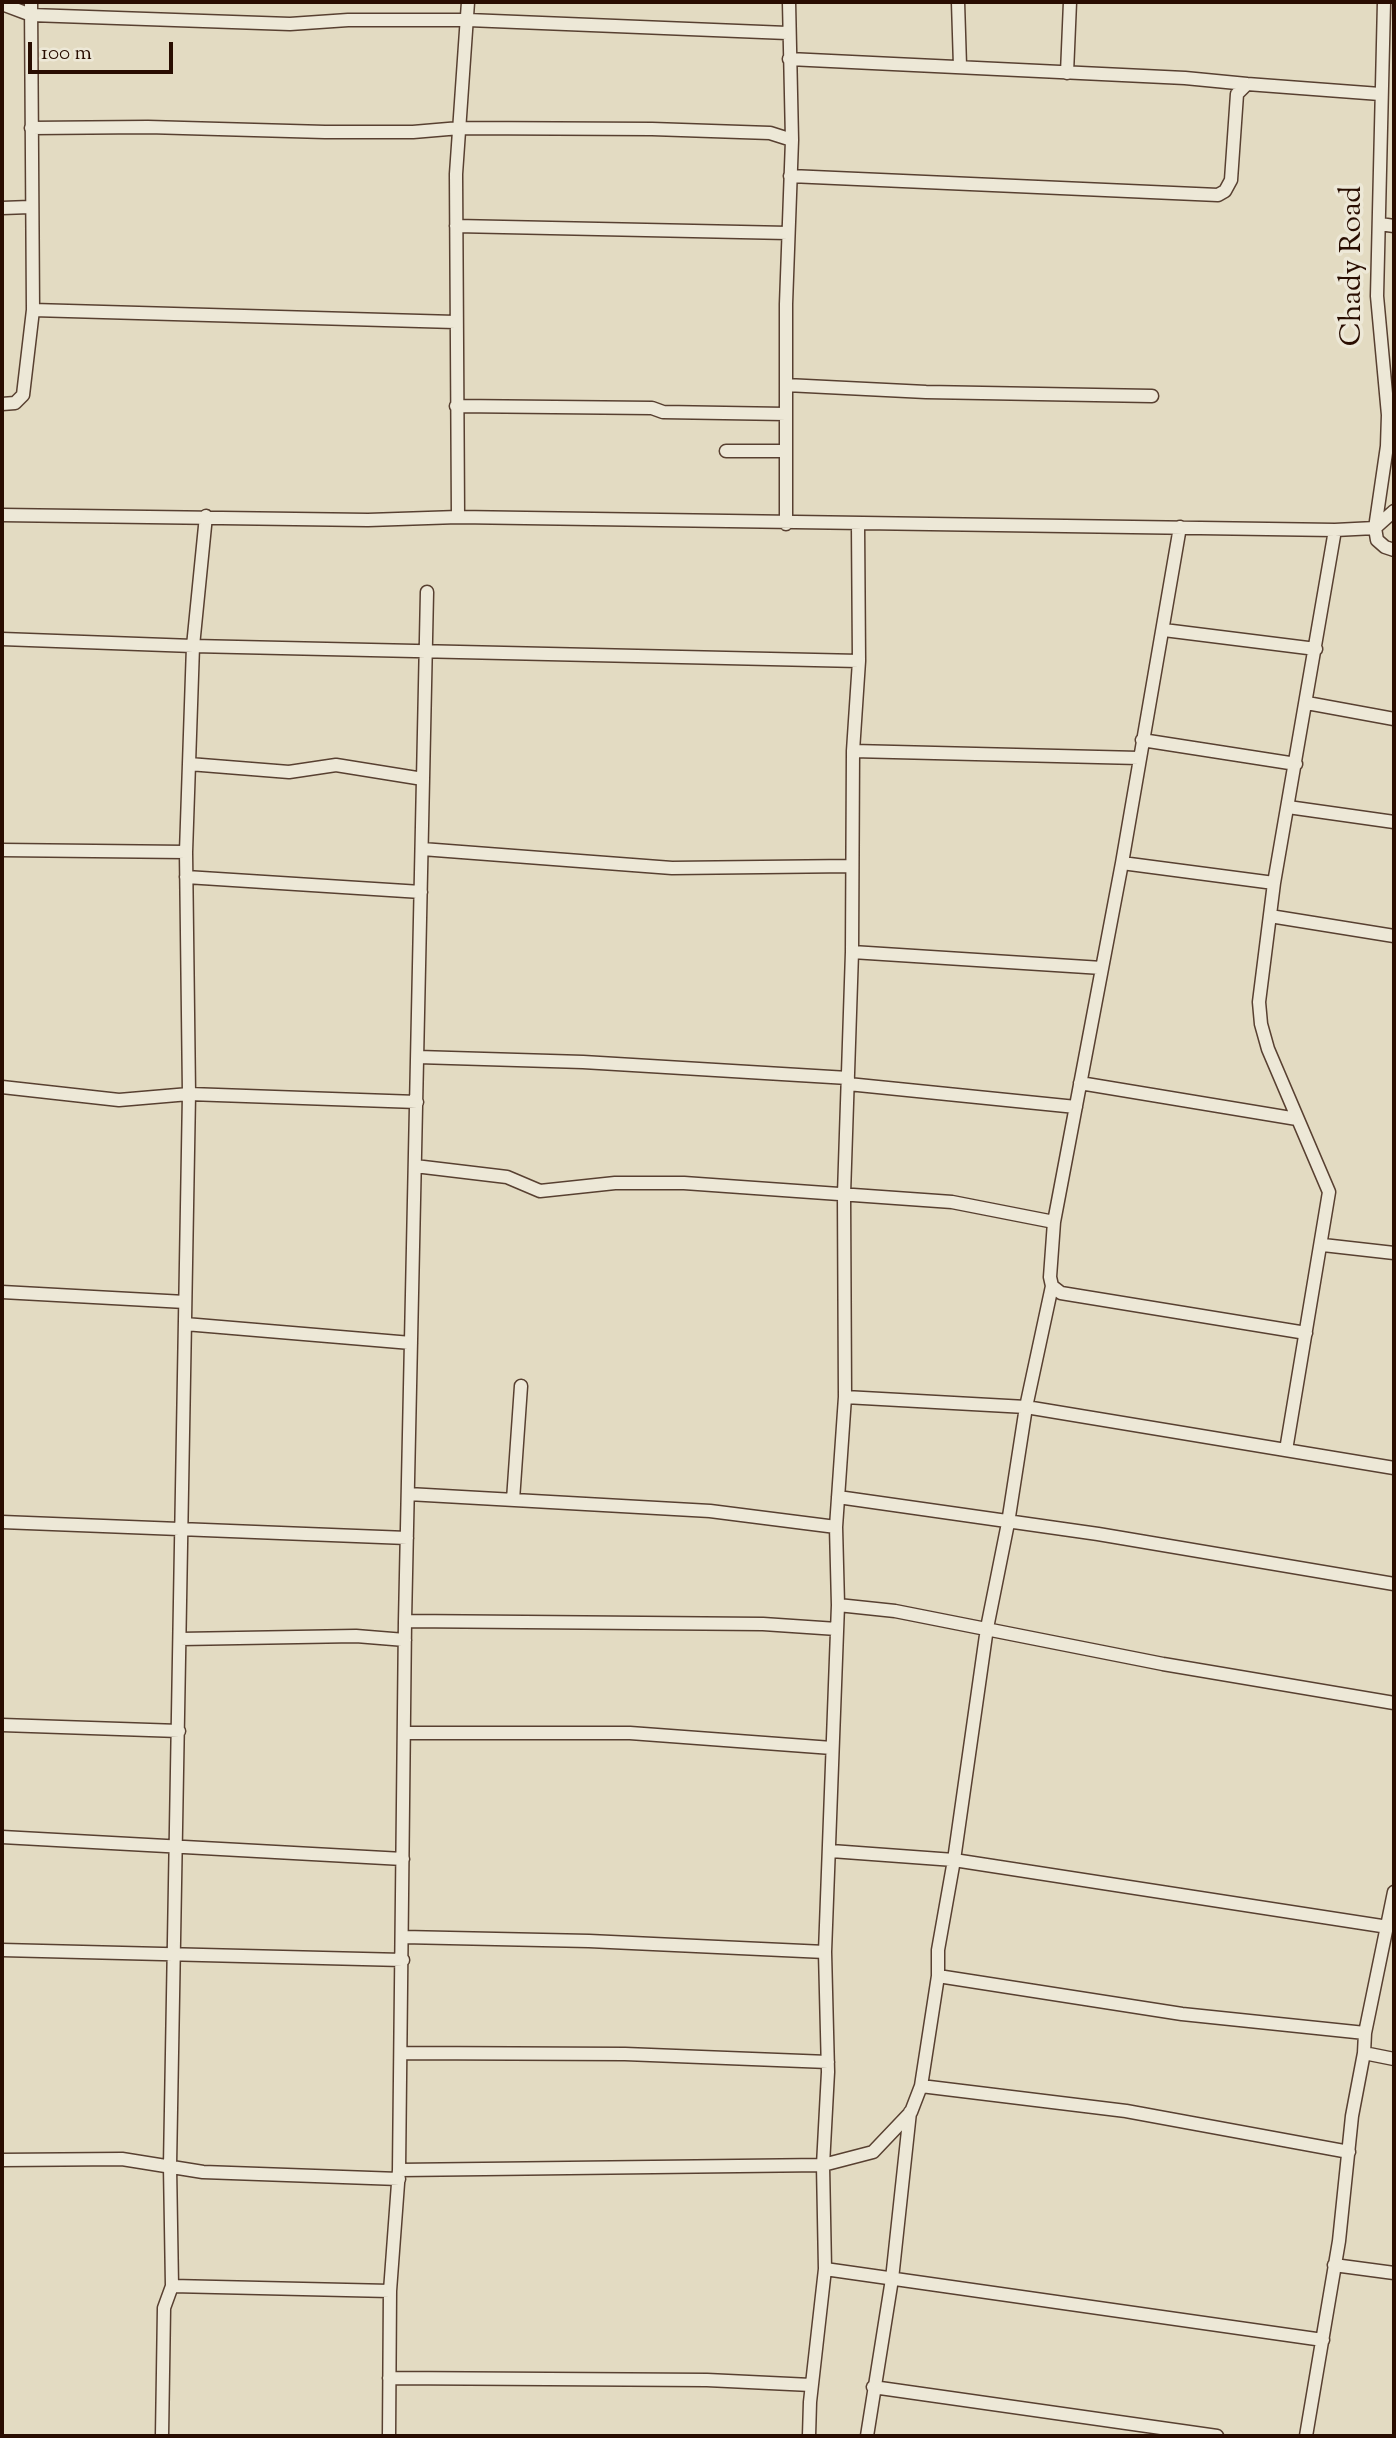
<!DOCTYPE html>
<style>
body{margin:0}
#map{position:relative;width:1396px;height:2438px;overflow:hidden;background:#e3dbc2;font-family:"Sorts Mill Goudy",serif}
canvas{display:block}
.frame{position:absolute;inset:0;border:4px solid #290d01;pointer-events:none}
.scale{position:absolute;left:28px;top:42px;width:145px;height:32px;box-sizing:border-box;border:4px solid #290d01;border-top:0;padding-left:9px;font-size:21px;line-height:24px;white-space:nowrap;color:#290d01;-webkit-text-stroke:5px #ede8d7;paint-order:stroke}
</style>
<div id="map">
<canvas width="1396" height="2438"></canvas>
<div class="frame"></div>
<div class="scale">100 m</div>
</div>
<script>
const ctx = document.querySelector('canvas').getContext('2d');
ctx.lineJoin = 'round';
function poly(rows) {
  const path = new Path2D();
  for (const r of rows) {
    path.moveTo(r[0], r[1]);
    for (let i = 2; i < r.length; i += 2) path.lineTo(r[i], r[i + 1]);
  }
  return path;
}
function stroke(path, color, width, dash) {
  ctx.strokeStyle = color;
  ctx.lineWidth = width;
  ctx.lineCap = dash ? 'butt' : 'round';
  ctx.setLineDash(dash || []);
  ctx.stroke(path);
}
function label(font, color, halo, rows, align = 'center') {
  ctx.font = font + ' "Sorts Mill Goudy",serif';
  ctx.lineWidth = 7;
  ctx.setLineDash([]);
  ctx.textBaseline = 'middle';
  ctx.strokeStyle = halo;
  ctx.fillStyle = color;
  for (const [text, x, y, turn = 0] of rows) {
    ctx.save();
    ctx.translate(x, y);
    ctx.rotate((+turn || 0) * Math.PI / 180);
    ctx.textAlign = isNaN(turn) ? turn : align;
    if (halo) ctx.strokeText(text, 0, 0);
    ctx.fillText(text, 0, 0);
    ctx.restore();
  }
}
const street = poly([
 [958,2,960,66],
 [1384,2,1377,296,1388,415,1387,446,1375,528,1377,540,1385,547,1394,550],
 [2,4,31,15,290,24,348,20,468,20,787,33],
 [789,59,1185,78,1247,84],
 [1067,73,1070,2],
 [31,128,148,127,325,132,413,132,460,128,652,129,770,133,792,140],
 [790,176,1218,195,1225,191,1231,180,1237,94,1247,84,1380,94],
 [2,208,30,207],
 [1380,224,1394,226],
 [456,226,788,233],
 [33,310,455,322],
 [786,385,926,392,1152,396],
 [2,404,15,403,23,395,33,310,31,2],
 [456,406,652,408,663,412,786,414],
 [726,451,786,451],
 [2,515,368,520,458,517,1335,530,1375,528,1394,511],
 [458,517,456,174,468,2],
 [786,524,786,304,792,140,789,2],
 [1180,527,1122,863,1054,1222,1050,1277,1052,1286,1061,1293,1306,1333],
 [1164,630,1316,649],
 [2,639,193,646,206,516],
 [1307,703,1394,719],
 [1142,740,1296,764],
 [853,751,1139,758],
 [189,764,289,772,336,765,423,779],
 [1288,807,1394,822],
 [422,849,672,868,852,866],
 [2,850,186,852],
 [1122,863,1274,883],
 [186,877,421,892],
 [1270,916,1394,936],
 [852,952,1102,968],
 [418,1057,583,1062,848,1078],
 [1080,1083,1297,1119],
 [848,1084,1076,1107],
 [2,1087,119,1100,189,1094,417,1102],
 [415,1166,507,1177,540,1191,615,1183,684,1183,952,1202,1054,1222],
 [1323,1245,1394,1253],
 [2,1292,185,1302],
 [185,1324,411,1343],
 [845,1397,1026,1407,1394,1468],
 [1286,1450,1329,1192,1268,1049,1261,1024,1259,1002,1274,883,1335,530],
 [408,1494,710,1511,836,1527],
 [838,1497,1098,1534,1394,1584],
 [513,1500,521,1386],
 [2,1522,407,1538],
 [838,1605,895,1611,1163,1664,1394,1703],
 [405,1621,763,1624,837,1629],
 [180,1639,356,1636,405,1640],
 [2,1725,179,1731],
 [404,1733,630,1733,832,1748],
 [2,1837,403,1859],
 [831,1851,954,1860,1388,1927],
 [403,1937,589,1941,825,1952],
 [2,1950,403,1960],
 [938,1976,938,1950,954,1860,987,1628,1008,1523,1026,1407,1052,1286],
 [401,2053,625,2054,828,2062],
 [1364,2053,1394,2059],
 [921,2086,1126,2111,1349,2152],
 [2,2160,122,2159,203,2172,399,2179],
 [399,2170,823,2165,873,2152,911,2112,921,2086,938,1976,1182,2014,1365,2033],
 [1334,2265,1394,2273],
 [825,2269,1323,2340],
 [172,2286,390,2291],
 [389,2378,707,2380,811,2385],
 [873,2387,1217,2436],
 [162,2436,164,2308,172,2286,170,2166,189,1094,186,852,193,646,859,661],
 [389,2436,390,2291,399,2170,405,1621,427,592],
 [809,2436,810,2402,825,2269,823,2165,828,2072,825,1952,838,1605,836,1527,845,1397,844,1194,852,952,853,751,859,661,858,525],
 [867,2436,892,2279,910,2112],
 [1306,2436,1339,2241,1352,2116,1364,2053,1365,2033,1394,1892]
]);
stroke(street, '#584031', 15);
stroke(street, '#ede8d7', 12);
label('30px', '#290d01', '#ede8d7', [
 ["Chady Road",1355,266,-90]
]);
</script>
